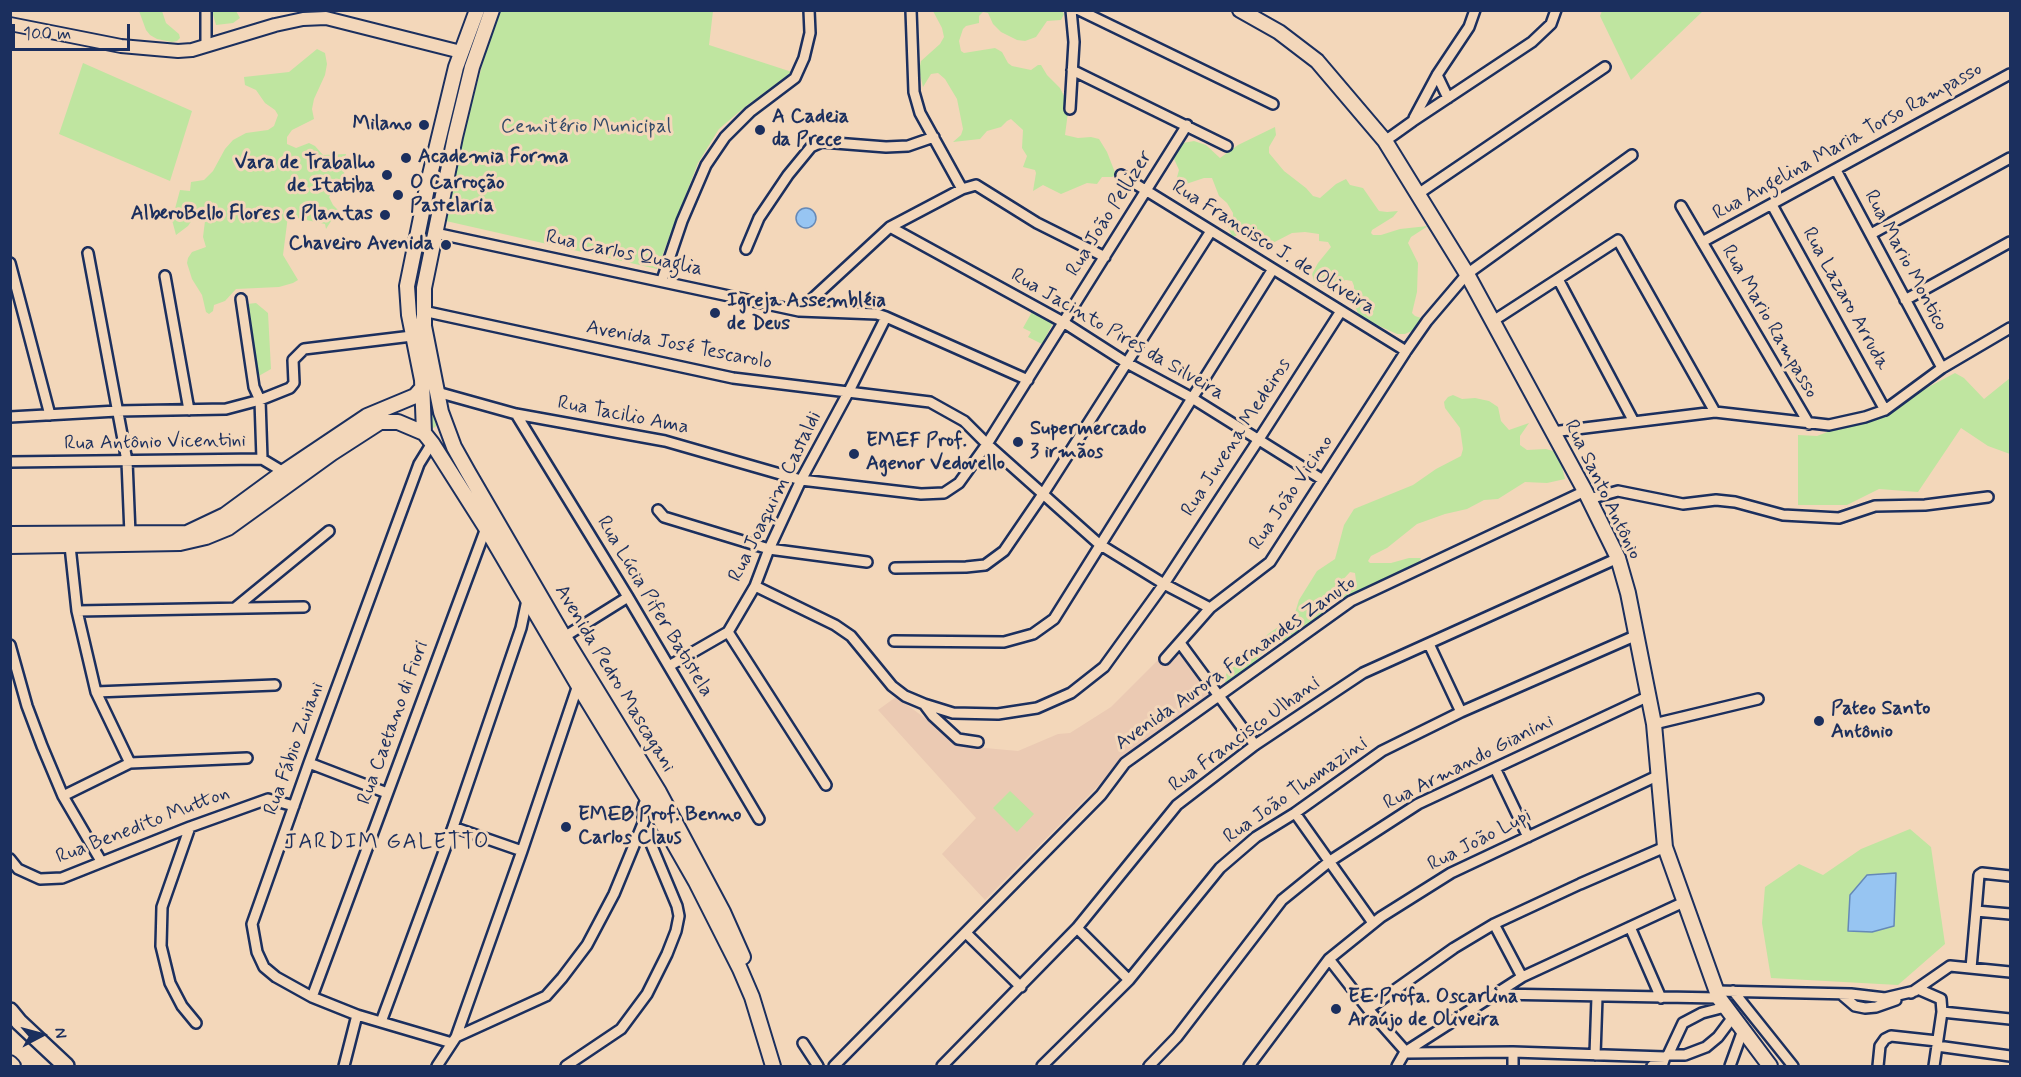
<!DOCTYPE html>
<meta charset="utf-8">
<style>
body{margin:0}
#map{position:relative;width:2021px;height:1077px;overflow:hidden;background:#f3d7ba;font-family:Mynerve,sans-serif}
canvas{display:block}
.frame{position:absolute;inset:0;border:12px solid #1b2f5e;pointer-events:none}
.north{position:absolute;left:12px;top:1005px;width:60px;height:60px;-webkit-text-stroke:4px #f3d7ba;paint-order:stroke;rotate:84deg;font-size:16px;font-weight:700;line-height:24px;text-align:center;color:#1b2f5e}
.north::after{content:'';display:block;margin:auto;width:21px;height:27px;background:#1b2f5e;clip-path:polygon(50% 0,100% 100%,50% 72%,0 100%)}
.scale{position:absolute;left:12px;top:24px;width:118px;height:27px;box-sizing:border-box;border:3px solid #1b2f5e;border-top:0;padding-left:8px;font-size:18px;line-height:21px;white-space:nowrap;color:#1b2f5e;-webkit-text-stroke:4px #f3d7ba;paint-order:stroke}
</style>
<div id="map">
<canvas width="2021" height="1077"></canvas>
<div class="frame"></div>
<div class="north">N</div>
<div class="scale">100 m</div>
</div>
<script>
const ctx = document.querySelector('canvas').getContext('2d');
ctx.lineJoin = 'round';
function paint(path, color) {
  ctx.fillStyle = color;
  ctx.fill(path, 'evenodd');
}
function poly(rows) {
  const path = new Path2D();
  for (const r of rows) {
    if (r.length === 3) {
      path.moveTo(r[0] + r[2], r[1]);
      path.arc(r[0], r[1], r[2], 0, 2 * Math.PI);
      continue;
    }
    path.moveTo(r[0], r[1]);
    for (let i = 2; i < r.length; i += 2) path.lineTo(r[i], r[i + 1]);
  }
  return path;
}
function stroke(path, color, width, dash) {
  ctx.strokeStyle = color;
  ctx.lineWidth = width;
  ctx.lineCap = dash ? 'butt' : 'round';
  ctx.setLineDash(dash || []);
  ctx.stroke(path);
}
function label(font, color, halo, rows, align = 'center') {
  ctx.font = font + ' Mynerve,sans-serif';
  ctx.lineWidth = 6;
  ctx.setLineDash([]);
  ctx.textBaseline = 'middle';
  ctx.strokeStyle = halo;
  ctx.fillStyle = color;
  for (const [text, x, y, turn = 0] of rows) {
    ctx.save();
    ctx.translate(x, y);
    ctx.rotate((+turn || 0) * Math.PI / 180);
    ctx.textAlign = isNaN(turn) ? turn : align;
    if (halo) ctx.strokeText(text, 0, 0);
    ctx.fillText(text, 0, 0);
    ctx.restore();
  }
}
paint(poly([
 [1177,651,1212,695,1128,753,1108,776,985,900,942,854,976,818,878,710,896,697,958,742,974,747,1018,751,1058,734,1070,733,1111,707,1159,659,1165,664]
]), '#ebcab3');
paint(poly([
 [139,11,162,11,166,23,179,34,180,38,177,41,172,42,157,39,150,35,146,30],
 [212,11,236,11,240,18,233,23,216,25],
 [497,11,713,11,709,45,792,72,746,106,719,129,698,163,657,269,446,221,460,146],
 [933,11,1062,11,1064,14,1061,20,1047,21,1036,37,1025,41,1017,40,1001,32,993,24,988,13,983,12,979,16,979,23,966,26,963,29,959,41,961,51,964,53,995,48,1002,52,1008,63,1012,66,1031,70,1038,65,1041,65,1047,75,1060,88,1066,100,1068,112,1065,135,1078,138,1091,137,1099,139,1107,152,1116,175,1112,177,1102,177,1097,184,1087,183,1061,194,1043,185,1033,191,1036,173,1035,170,1023,167,1027,156,1022,148,1023,130,1011,119,1007,121,1001,127,987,131,980,139,953,142,961,135,963,129,957,99,945,79,938,73,931,74,923,87,919,70,921,61,940,44,944,37,942,28],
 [1602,11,1602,10,1703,11,1631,80,1600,16],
 [317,49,325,53,327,64,325,75,314,99,312,109,314,119,292,130,287,137,287,144,296,148,309,143,315,146,323,155,346,154,344,171,346,192,338,191,332,193,329,197,333,205,340,212,333,218,326,229,325,224,288,216,283,255,298,280,293,283,279,287,236,289,225,301,214,305,213,311,209,314,206,312,202,295,192,279,187,263,188,258,192,252,206,247,203,237,205,221,203,218,194,217,188,226,176,235,172,220,180,190,190,191,191,182,204,180,213,171,225,149,233,140,246,133,268,130,274,126,278,115,275,110,265,103,256,90,245,85,244,77,289,72],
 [83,63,192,111,170,181,59,134],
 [1275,127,1276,135,1269,147,1269,153,1284,171,1306,188,1313,196,1320,198,1336,184,1346,179,1350,185,1363,188,1379,211,1387,212,1398,211,1393,217,1372,230,1371,233,1373,235,1381,235,1400,229,1428,226,1411,237,1408,243,1418,263,1417,292,1412,313,1415,316,1427,320,1429,326,1425,331,1416,329,1405,334,1397,334,1368,321,1358,313,1354,304,1354,286,1352,281,1346,280,1324,286,1314,281,1312,274,1318,263,1331,247,1328,242,1319,241,1319,234,1305,232,1292,233,1265,247,1263,246,1261,238,1249,226,1241,228,1236,236,1232,236,1228,227,1233,218,1233,213,1227,203,1219,196,1212,178,1204,178,1174,188,1179,170,1171,152,1183,143,1194,141,1206,145,1220,158,1238,145],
 [423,236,428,238,418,290,414,291,411,285],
 [415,295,417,296,438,420,438,424,434,428,429,426,412,297],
 [256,303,268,313,271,369,257,377,247,304],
 [1033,310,1054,321,1042,344,1028,337,1031,332,1023,328],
 [1955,373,1964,378,1984,399,2010,378,2010,454,1988,446,1961,428,1918,492,1879,489,1847,505,1798,505,1798,435,1817,436,1885,410],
 [1453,395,1462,399,1475,398,1489,401,1498,407,1501,421,1509,430,1529,423,1520,436,1520,445,1527,450,1546,449,1553,451,1561,463,1565,479,1547,483,1525,482,1498,499,1484,500,1467,509,1445,514,1417,524,1387,548,1371,556,1368,561,1370,563,1391,563,1409,558,1421,558,1419,562,1366,587,1342,603,1343,597,1356,581,1355,573,1350,572,1328,596,1325,612,1319,620,1306,627,1290,642,1279,639,1275,640,1244,673,1231,682,1225,682,1225,677,1228,670,1246,660,1268,634,1294,616,1299,600,1317,571,1335,559,1344,525,1354,509,1413,485,1436,469,1461,456,1463,449,1460,428,1445,408,1444,402,1448,397],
 [1010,791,1034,814,1017,832,993,808],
 [1910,829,1931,847,1945,944,1898,985,1771,978,1762,923,1765,887,1799,864,1823,875,1861,849]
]), '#bfe5a0');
const water = poly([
 [806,218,10],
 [1896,873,1894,926,1872,932,1848,931,1850,895,1867,875,1896,873]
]);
paint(water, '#97c5f2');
stroke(water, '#6589b7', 1.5);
const minor = poly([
 [911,10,914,92,920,113,962,189],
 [1079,10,1273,104],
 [206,46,206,10],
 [1072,70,1227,146],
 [1437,75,1448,98],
 [1070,109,1074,42,1071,10],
 [1414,118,1437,75,1469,27,1475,10],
 [1385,141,1413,121,1532,42,1551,24,1556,10],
 [1836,170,1942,368],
 [1121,175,1406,351],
 [1418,194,1605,67],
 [1772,205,1885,410],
 [1681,206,1809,424],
 [890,227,1063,322,1127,363,1192,398,1323,480],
 [435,233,799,311,890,227,962,189,976,185,1037,223,1105,257],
 [1871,234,2010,158],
 [1702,242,2010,74],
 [746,249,759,218,788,175,811,147,822,142,886,147,908,146,934,137],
 [88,253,127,461,130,534],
 [10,263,50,415],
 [165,276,189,410],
 [1558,279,1634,422],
 [662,280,682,221,706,165,725,137,750,112,795,78,804,58,810,33,809,10],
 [241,299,254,387,260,400,262,459],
 [1905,300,2010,242],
 [423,311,733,378,930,402,964,421,987,444,1099,544,1164,584,1210,608],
 [799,311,877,314,886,317,1028,380],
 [1493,321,1618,240,1715,412],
 [437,392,516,414,665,441,801,480,921,494,944,493,959,483,987,444,1187,125],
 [516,414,628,597,759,819],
 [10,417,117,411,226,409,260,400,290,388,294,383,293,360,304,349,412,336],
 [1552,432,1715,412,1829,425,1865,417,1885,410,1942,368,2010,328],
 [10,462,262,459,287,474],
 [1589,499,1618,491,1683,504,1716,500,1735,502,1783,515,1839,518,1875,506,1925,505,1988,497],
 [658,510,664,517,769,549,867,562],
 [70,546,77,611,96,692,130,763],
 [895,568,966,567,985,565,1004,551,1043,494,1211,231],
 [755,586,835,625,851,636,892,686,905,696,924,704,953,713,998,714,1037,708,1071,693,1104,667,1164,584,1259,439,1341,311],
 [235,608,329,531],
 [77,611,304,607],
 [728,632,826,785],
 [564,637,628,597],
 [894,641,1004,642,1033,634,1054,619,1273,269],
 [1180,643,1255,745],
 [1429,644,1461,712],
 [10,645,27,706,42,746,63,796,101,861],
 [1165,659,1210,608,1270,562,1406,351,1427,321,1467,274,1632,155],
 [669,666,728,632,755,586,769,549,801,480,849,391,886,317],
 [96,692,275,685],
 [924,704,933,716,958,739,978,742],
 [1654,724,1758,699],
 [309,763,387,793],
 [1495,768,1528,837],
 [63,796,130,763,247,758],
 [1295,813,1373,923],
 [190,827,162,907,161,946,170,983,182,1006,196,1023],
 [453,827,522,851],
 [10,859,18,869,40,879,62,878,190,827,268,799,294,806],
 [1976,911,1979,875,1982,873,2010,876],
 [1494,924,1522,977],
 [1630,927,1661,998],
 [1077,928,1129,980],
 [966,933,1021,987],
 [1329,959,1368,1009,1407,1053,1513,1052,1665,1057,1662,1066],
 [1971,968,1976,911,2010,914],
 [1918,989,1941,999,1942,1012,1934,1066],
 [1716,991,1851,994,1885,998,1915,991],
 [1733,991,1793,1066],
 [1911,993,1950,966,2010,972],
 [1496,994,1719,998],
 [1841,994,1855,1006,1865,1008,1876,1007,1896,1000],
 [312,997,486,528],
 [1368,1009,1454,948,1494,924,1580,884,1665,847],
 [1942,1012,2010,1019],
 [357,1015,452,1043],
 [381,1022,453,827,521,628,527,600],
 [456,1037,546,996,562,978,587,945,614,894,644,821,642,812,644,804,649,797],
 [803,1043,818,1066],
 [1937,1046,2010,1056],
 [1513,1052,1513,1066],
 [1595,1055,1597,997],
 [1668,1055,1685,1055,1706,1047,1718,1037,1733,1017],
 [344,1066,357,1015,312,997,276,977,264,967,257,952,252,924,309,763,419,464,432,443],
 [437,1066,456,1037,522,851,578,685],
 [566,1066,621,1029,647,994,667,954,676,931,679,916,677,906,649,839,641,830],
 [834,1066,1101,795,1125,763,1351,601,1585,491],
 [942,1066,1077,928,1177,805,1255,745,1363,673,1618,558],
 [1042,1066,1129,980,1220,868,1256,837,1295,813,1382,751,1461,712,1637,635],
 [1149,1066,1177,1037,1282,900,1330,861,1418,804,1649,696],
 [1249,1066,1329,959,1381,917,1451,873,1659,775],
 [1397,1066,1405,1052,1522,977,1684,902],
 [1652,1066,1668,1055,1683,1023,1702,1013,1725,1007],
 [1730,1066,1743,1030],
 [1878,1066,1880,1046,1885,1039,1891,1036,1937,1041]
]);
const tertiary = poly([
 [10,24,121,46,178,51,192,50,275,25,303,19,326,18,461,52]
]);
const secondary = poly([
 [477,10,456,67,428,183,407,286,409,315,422,380,424,433,432,443,486,528,578,685,660,819,696,882,740,969,752,997,773,1066],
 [492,10,472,67,455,137,424,288,424,326,441,412,454,447,468,472,564,637,659,792,723,912,743,957],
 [1240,10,1279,32,1317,61,1385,141,1467,274,1585,491,1618,558,1628,593,1654,724,1665,847,1719,998,1770,1066],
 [10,534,187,533,225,515,285,471,367,416,415,396,422,388],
 [10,546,180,543,206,537,228,528,332,453,380,422,398,422,424,433],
 [10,1063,13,1066]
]);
const primary = poly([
 [10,1011,19,1022,66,1066]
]);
stroke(minor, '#1b2f5e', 14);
stroke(tertiary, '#1b2f5e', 16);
stroke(secondary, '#1b2f5e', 18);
stroke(primary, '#1b2f5e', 20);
stroke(minor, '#f3d7ba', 9);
stroke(tertiary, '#f3d7ba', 12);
stroke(secondary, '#f3d7ba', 14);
stroke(primary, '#f3d7ba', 15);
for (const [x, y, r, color] of [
 [424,125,6,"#1b2f5e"],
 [760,130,6,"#1b2f5e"],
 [406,158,6,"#1b2f5e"],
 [387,175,6,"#1b2f5e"],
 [398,195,6,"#1b2f5e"],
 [385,215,6,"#1b2f5e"],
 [446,245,6,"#1b2f5e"],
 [715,313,6,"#1b2f5e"],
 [1018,442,6,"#1b2f5e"],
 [854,454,6,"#1b2f5e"],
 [1819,721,6,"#1b2f5e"],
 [566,827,6,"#1b2f5e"],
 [1336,1009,6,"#1b2f5e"]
]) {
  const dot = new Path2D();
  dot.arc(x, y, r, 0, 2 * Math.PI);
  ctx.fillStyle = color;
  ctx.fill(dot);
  stroke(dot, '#f3d7ba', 2);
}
label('bold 20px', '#1b2f5e', '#f3d7ba', [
 ["A Cadeia",772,118],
 ["da Prece",772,141],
 ["Milano",412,125,"right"],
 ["Academia Forma",418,158],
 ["Vara de Trabalho",375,164,"right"],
 ["de Itatiba",375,187,"right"],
 ["O Carroção",410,184],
 ["Pastelaria",410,207],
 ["AlberoBello Flores e Plantas",373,215,"right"],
 ["Chaveiro Avenida",434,245,"right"],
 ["Igreja Assembléia",727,302],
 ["de Deus",727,325],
 ["Supermercado",1030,430],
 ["3 irmãos",1030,453],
 ["EMEF Prof.",866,442],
 ["Agenor Vedovello",866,465],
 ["Pateo Santo",1831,710],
 ["Antônio",1831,733],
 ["EMEB Prof. Benno",578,816],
 ["Carlos Claus",578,839],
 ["EE Profa. Oscarlina",1348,998],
 ["Araújo de Oliveira",1348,1021]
], 'left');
label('20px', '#344a68', '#f3d7ba', [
 ["Cemitério Municipal",586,128]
]);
label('20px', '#1b2f5e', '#f3d7ba', [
 ["Rua Angelina Maria Torso Rampasso",1848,142,-29],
 ["Rua João Pellizer",1110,214,-58],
 ["Rua Francisco J. de Oliveira",1273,248,32],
 ["Rua Carlos Quaglia",624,254,12],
 ["Rua Mario Montico",1905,261,62],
 ["Rua Lazaro Arruda",1845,299,61],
 ["Rua Mario Rampasso",1769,322,60],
 ["Rua Jacinto Pires da Silveira",1117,335,30],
 ["Avenida José Tescarolo",679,346,11],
 ["Rua Tacilio Ama",623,416,11],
 ["Rua Juvena Medeiros",1237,438,-57],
 ["Rua Antônio Vicentini",155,443,-1],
 ["Rua Santo Antônio",1602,490,64],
 ["Rua João Vicino",1292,493,-56],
 ["Rua Joaquim Castaldi",776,497,-64],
 ["Rua Lúcia Pifer Batistela",654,607,59],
 ["Avenida Aurora Fernandes Zanuto",1236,664,-35],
 ["Avenida Pedro Mascagani",614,679,59],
 ["Rua Caetano di Fiori",394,723,-70],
 ["Rua Francisco Ulhani",1245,735,-36],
 ["Rua Fábio Zuiani",295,749,-70],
 ["Rua Armando Gianini",1469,763,-27],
 ["Rua João Thomazini",1296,791,-35],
 ["Rua Benedito Mutton",143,826,-21],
 ["Rua João Lupi",1480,841,-27]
]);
ctx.letterSpacing = '1.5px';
label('22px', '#1b2f5e', '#f3d7ba', [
 ["JARDIM GALETTO",387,843]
]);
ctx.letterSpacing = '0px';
</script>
